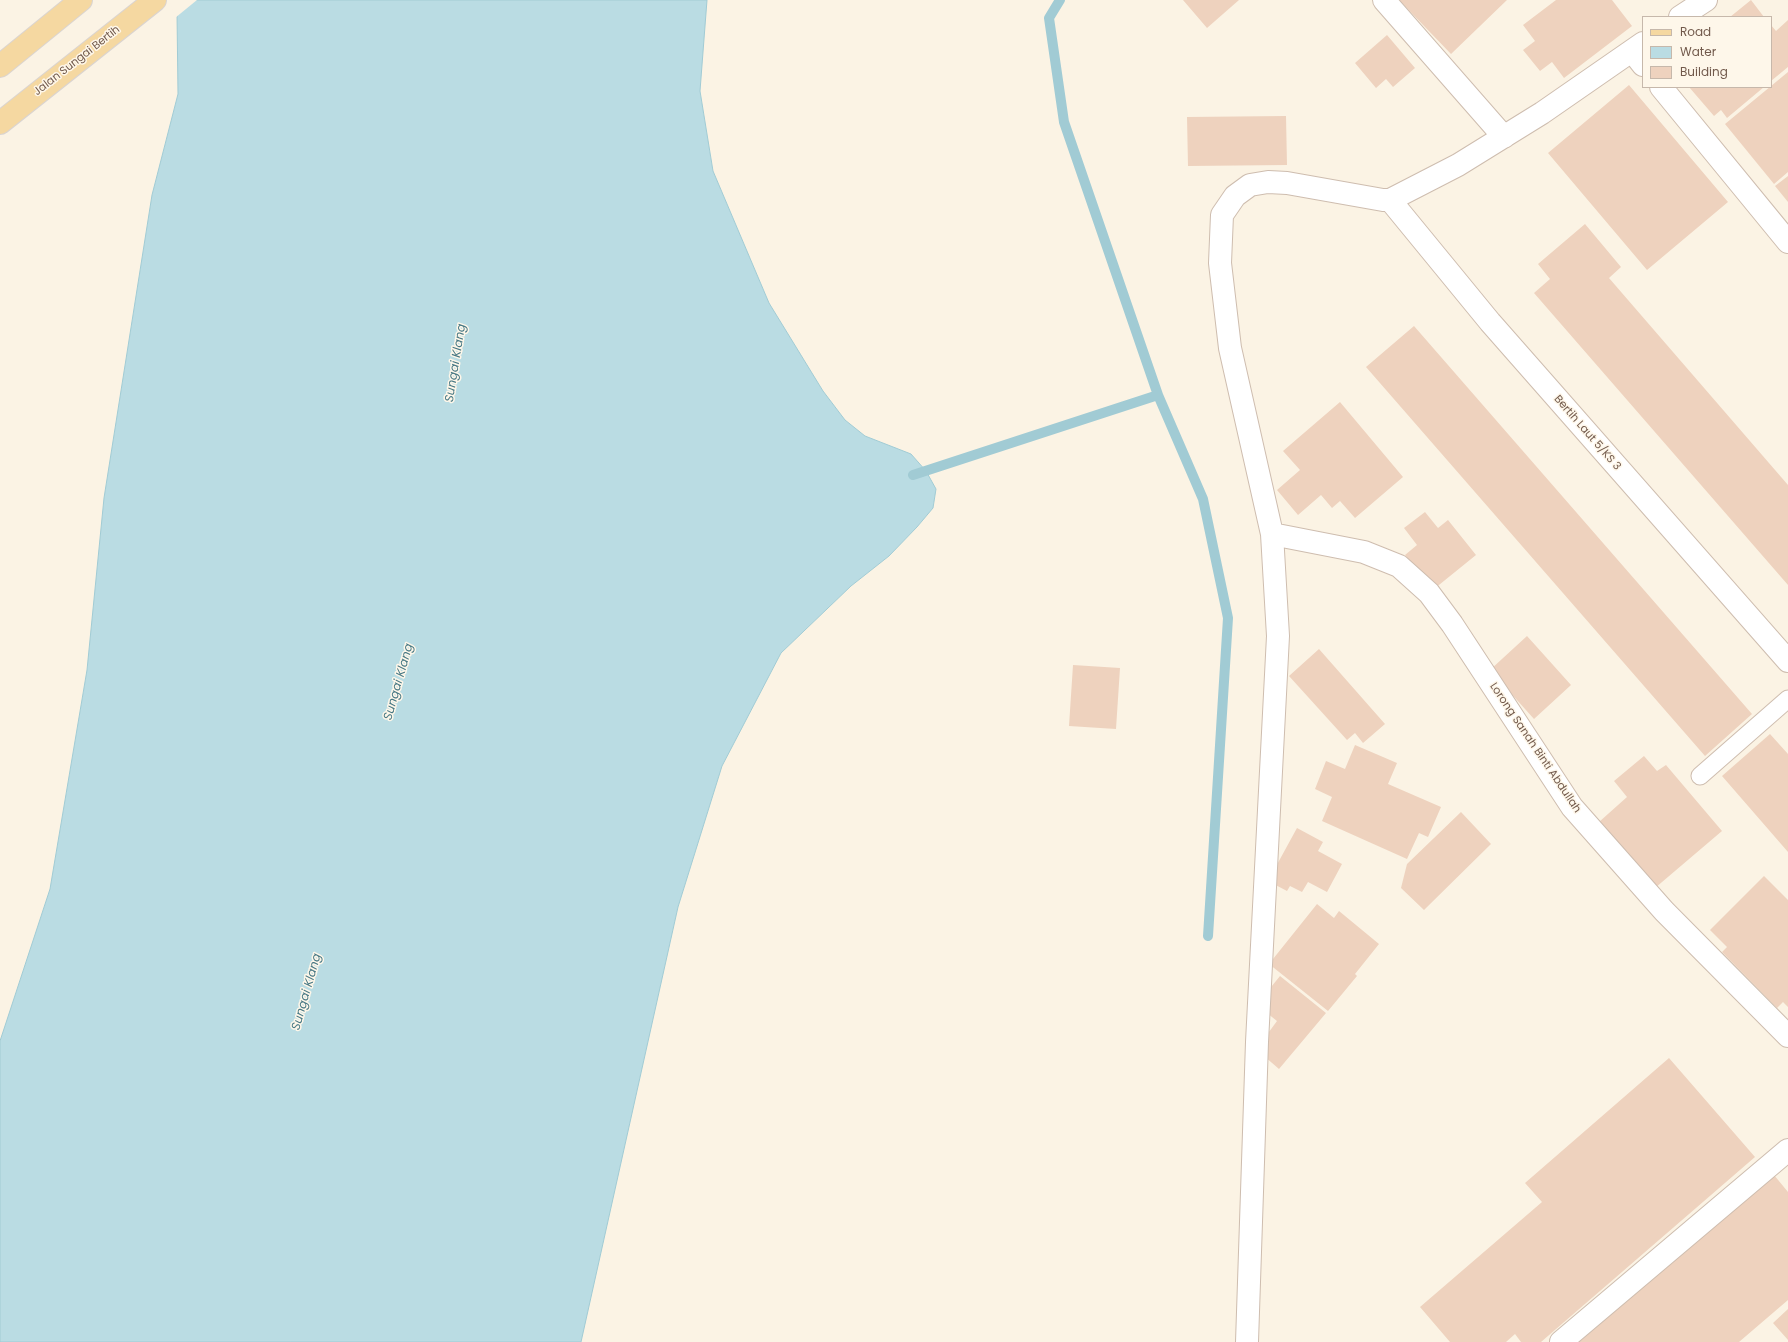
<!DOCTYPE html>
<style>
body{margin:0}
#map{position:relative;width:1788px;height:1342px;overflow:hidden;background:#fbf3e4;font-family:Poppins,sans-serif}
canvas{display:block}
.legend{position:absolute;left:1642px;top:16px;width:130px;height:72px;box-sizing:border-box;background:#fef7ea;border:1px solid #c6b8ab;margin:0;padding:5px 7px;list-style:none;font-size:12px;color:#725a4c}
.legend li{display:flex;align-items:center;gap:8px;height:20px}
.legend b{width:20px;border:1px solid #c6b8ab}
</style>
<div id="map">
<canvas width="1788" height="1342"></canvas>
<ul class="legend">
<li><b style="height:5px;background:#f5d8a1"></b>Road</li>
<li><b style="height:11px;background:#badce3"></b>Water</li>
<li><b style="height:11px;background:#eed2be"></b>Building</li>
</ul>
</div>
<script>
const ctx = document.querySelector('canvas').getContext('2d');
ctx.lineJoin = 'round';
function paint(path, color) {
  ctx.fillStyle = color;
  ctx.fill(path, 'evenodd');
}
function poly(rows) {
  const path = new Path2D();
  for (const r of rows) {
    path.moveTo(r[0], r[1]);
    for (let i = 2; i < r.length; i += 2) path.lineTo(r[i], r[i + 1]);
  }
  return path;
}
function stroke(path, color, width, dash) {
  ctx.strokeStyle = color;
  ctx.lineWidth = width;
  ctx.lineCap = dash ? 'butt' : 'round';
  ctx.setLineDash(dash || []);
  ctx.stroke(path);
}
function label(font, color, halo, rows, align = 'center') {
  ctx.font = font + ' Poppins,sans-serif';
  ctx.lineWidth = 3;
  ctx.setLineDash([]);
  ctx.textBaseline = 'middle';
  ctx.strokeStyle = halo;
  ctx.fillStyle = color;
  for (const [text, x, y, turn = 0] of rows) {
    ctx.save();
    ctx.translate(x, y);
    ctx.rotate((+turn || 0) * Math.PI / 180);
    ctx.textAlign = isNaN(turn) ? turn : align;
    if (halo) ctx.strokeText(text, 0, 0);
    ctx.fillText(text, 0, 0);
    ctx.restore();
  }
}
const water = poly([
 [171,0,707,0,700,91,713,171,769,303,823,391,845,420,865,436,911,454,926,471,936,489,933,508,917,527,889,556,851,586,781,653,722,766,678,907,581,1342,0,1342,0,1041,50,889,87,670,104,498,152,195,178,94,177,13,171,0]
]);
paint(water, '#badce3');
stroke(water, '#a1cbd4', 1);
paint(poly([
 [169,0,197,0,175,18]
]), '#fbf3e4');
stroke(poly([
 [1158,395,1203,499,1228,618,1208,936],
 [913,475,1158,395,1064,122,1049,18,1060,0]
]), '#a1cbd4', 10);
paint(poly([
 [1183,0,1239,0,1207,28],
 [1399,0,1507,0,1451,54],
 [1556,0,1612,0,1632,26,1564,78,1552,62,1540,71,1523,50,1535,41,1523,25],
 [1751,0,1764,17,1730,17],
 [1788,20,1788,67,1771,81,1771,25,1776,31],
 [1387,35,1415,68,1393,87,1386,79,1376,88,1355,63],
 [1788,72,1788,172,1774,184,1725,124],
 [1629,85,1728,202,1647,270,1548,153],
 [1689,87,1764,87,1727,118,1721,110,1714,116],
 [1286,116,1287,165,1188,166,1187,117],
 [1788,176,1788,202,1775,186],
 [1585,224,1621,267,1609,278,1788,485,1788,585,1534,293,1550,279,1538,264],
 [1414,326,1752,714,1705,756,1366,367],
 [1340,402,1403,477,1355,518,1340,501,1332,508,1321,495,1298,515,1277,490,1300,470,1283,451],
 [1425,512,1438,528,1448,520,1476,555,1434,589,1405,555,1417,545,1404,528],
 [1527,636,1571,685,1534,719,1490,670],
 [1319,649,1385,724,1363,743,1355,733,1347,740,1289,676],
 [1073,665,1120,668,1116,729,1069,726],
 [1770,734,1788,754,1788,852,1722,776],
 [1355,745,1397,763,1388,784,1441,807,1428,837,1419,833,1407,859,1322,821,1332,797,1315,789,1326,761,1345,769],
 [1644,756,1657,771,1666,765,1722,831,1655,888,1599,822,1627,797,1614,781],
 [1461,812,1491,844,1424,910,1401,888,1407,864],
 [1297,828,1323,842,1318,851,1342,864,1327,892,1308,882,1302,892,1290,886,1287,891,1268,881],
 [1764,876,1788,900,1788,1007,1783,1002,1777,1008,1722,952,1727,947,1710,930],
 [1317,904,1334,918,1339,911,1379,944,1355,974,1357,976,1328,1011,1269,964],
 [1280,976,1326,1013,1279,1069,1264,1056,1266,1036,1277,1021,1262,1009,1263,997],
 [1669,1058,1755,1157,1541,1342,1521,1342,1515,1334,1506,1342,1450,1342,1420,1307,1542,1202,1525,1183],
 [1774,1175,1788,1192,1788,1300,1739,1342,1579,1342],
 [1788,1309,1788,1340,1773,1323]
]), '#eed2be');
const service = poly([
 [1700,776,1788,699]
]);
const minor = poly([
 [1384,0,1504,137],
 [1680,17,1706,0],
 [1632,51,1643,65],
 [1661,87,1788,242],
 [1390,200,1490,322,1788,661],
 [1272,534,1364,552,1399,566,1429,593,1452,624,1572,807,1664,911,1788,1036],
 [1247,1342,1257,1042,1278,636,1272,534,1230,348,1220,263,1222,215,1235,196,1250,185,1268,182,1287,183,1383,200,1390,200,1458,165,1542,113,1643,43],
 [1561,1342,1788,1150]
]);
const primary = poly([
 [0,66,81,0],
 [0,123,155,0]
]);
stroke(service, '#cebdaf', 19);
stroke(minor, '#cebdaf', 24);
stroke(primary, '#dad4d0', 24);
stroke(service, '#fff', 17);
stroke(minor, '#fff', 22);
stroke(primary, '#f5d8a1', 22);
label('11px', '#725a4c', '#fef7ea', [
 ["Jalan Sungai Bertih",77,61,-38],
 ["Bertih Laut 5/KS 3",1587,433,49],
 ["Lorong Sanah Binti Abdullah",1535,748,56]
]);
label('italic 12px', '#477884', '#fef7ea', [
 ["Sungai Klang",456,363,-81],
 ["Sungai Klang",399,682,-74],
 ["Sungai Klang",307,992,-74]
]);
</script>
